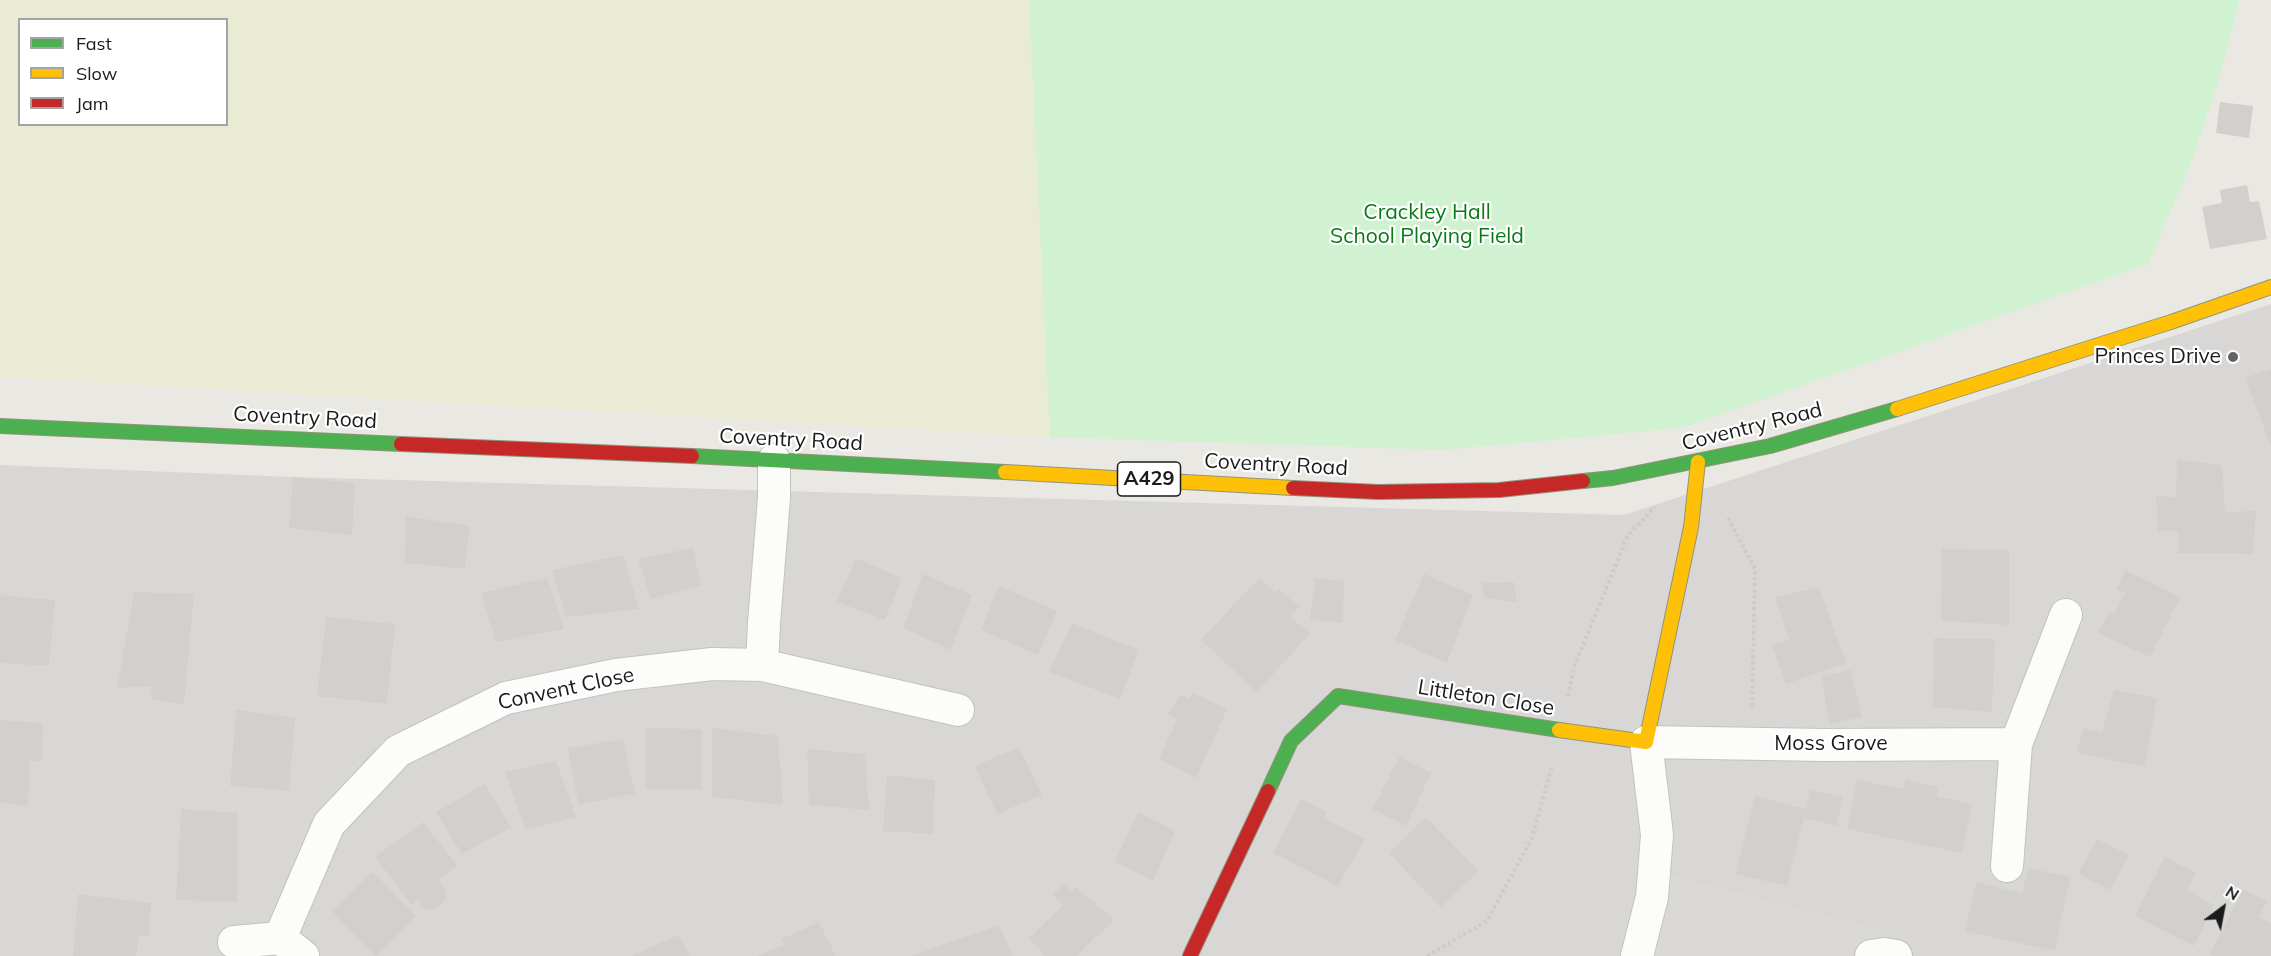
<!DOCTYPE html>
<style>
body{margin:0}
#map{position:relative;width:2271px;height:956px;overflow:hidden;background:#eae8e3;font-family:Mulish,sans-serif}
canvas{display:block}
.legend{position:absolute;left:18px;top:18px;width:210px;height:108px;box-sizing:border-box;background:#fff;border:2px solid #a4a4a4;margin:0;padding:8px 10px;list-style:none;font-size:18px;color:#1b1b1b}
.legend li{display:flex;align-items:center;gap:12px;height:30px}
.legend b{width:30px;border:2px solid #a4a4a4}
.north{position:absolute;left:2193px;top:878px;width:60px;height:60px;-webkit-text-stroke:4px #fff;paint-order:stroke;rotate:32deg;font-size:16px;font-weight:700;line-height:24px;text-align:center;color:#1b1b1b}
.north::after{content:'';display:block;margin:auto;width:21px;height:27px;background:#1b1b1b;clip-path:polygon(50% 0,100% 100%,50% 72%,0 100%)}
</style>
<div id="map">
<canvas width="2271" height="956"></canvas>
<ul class="legend">
<li><b style="height:8px;background:#4caf50"></b>Fast</li>
<li><b style="height:8px;background:#ffc107"></b>Slow</li>
<li><b style="height:8px;background:#c62828"></b>Jam</li>
</ul>
<div class="north">N</div>
</div>
<script>
const ctx = document.querySelector('canvas').getContext('2d');
ctx.lineJoin = 'round';
function paint(path, color) {
  ctx.fillStyle = color;
  ctx.fill(path, 'evenodd');
}
function poly(rows) {
  const path = new Path2D();
  for (const r of rows) {
    path.moveTo(r[0], r[1]);
    for (let i = 2; i < r.length; i += 2) path.lineTo(r[i], r[i + 1]);
  }
  return path;
}
function stroke(path, color, width, dash) {
  ctx.strokeStyle = color;
  ctx.lineWidth = width;
  ctx.lineCap = dash ? 'butt' : 'round';
  ctx.setLineDash(dash || []);
  ctx.stroke(path);
}
function label(font, color, halo, rows, align = 'center') {
  ctx.font = font + ' Mulish,sans-serif';
  ctx.lineWidth = 4.5;
  ctx.setLineDash([]);
  ctx.textBaseline = 'middle';
  ctx.strokeStyle = halo;
  ctx.fillStyle = color;
  for (const [text, x, y, turn = 0] of rows) {
    ctx.save();
    ctx.translate(x, y);
    ctx.rotate((+turn || 0) * Math.PI / 180);
    ctx.textAlign = isNaN(turn) ? turn : align;
    if (halo) ctx.strokeText(text, 0, 0);
    ctx.fillText(text, 0, 0);
    ctx.restore();
  }
}
paint(poly([
 [2271,304,2271,956,0,956,0,465,293,477,1624,515]
]), '#d9d7d5');
paint(poly([
 [0,0,1029,0,1050,437,0,377],
 [20,20,226,20,226,124,20,124]
]), '#eaebd5');
paint(poly([
 [1029,0,2240,0,2218,83,2191,163,2148,264,1682,428,1442,450,1050,437]
]), '#d0f2d0');
paint(poly([
 [1654,872,1880,929,1884,954,1871,956,1637,956]
]), '#dad9d7');
paint(poly([
 [2220,102,2253,106,2249,138,2216,133],
 [2247,185,2250,202,2259,201,2267,239,2210,249,2202,207,2222,203,2220,190],
 [2271,369,2271,446,2245,378],
 [2177,460,2222,465,2225,512,2256,511,2253,554,2178,553,2178,531,2158,531,2156,496,2176,497],
 [293,477,355,483,352,535,289,528],
 [406,516,470,526,465,569,405,563],
 [693,548,701,586,651,599,638,559],
 [1942,549,2009,550,2009,625,1941,621],
 [623,555,639,609,566,617,552,570],
 [856,558,902,578,885,620,837,602],
 [2125,570,2180,597,2150,657,2098,633,2109,611,2115,614,2125,593,2116,589],
 [923,574,972,595,951,650,903,628],
 [1424,574,1473,595,1447,663,1395,640],
 [547,578,564,629,496,642,481,593],
 [1259,578,1275,593,1279,589,1299,607,1289,616,1310,633,1257,692,1201,640],
 [1315,578,1344,581,1343,623,1310,620],
 [1514,582,1517,602,1484,598,1482,583],
 [999,586,1057,611,1038,655,981,630],
 [1819,587,1846,663,1786,684,1772,645,1789,640,1775,597],
 [134,592,194,594,184,704,152,700,151,686,117,688],
 [0,595,55,600,49,666,0,663],
 [326,617,395,624,387,704,317,696],
 [1072,623,1139,650,1120,699,1049,672],
 [1934,638,1995,639,1992,712,1933,707],
 [1851,670,1862,717,1830,724,1821,677],
 [2114,690,2157,698,2145,767,2077,753,2083,728,2102,732],
 [1192,692,1227,709,1196,778,1159,759,1177,720,1168,714,1180,695,1189,699],
 [236,710,295,718,289,791,230,786],
 [0,720,43,723,42,761,30,761,28,806,0,802],
 [646,728,702,729,702,790,646,789],
 [712,728,778,736,783,805,712,797],
 [623,739,635,794,578,804,568,748],
 [1019,747,1042,795,997,814,975,766],
 [807,749,865,754,869,810,809,805],
 [1399,757,1431,773,1406,826,1373,809],
 [556,761,576,817,526,830,505,772],
 [887,775,935,780,933,834,883,831],
 [1857,780,1904,789,1906,780,1938,787,1937,796,1972,804,1962,853,1847,829],
 [485,784,511,827,462,854,436,812],
 [1811,790,1843,797,1837,826,1804,818,1787,886,1736,874,1755,796,1806,809],
 [1301,799,1327,812,1324,818,1365,839,1338,886,1273,853],
 [181,809,238,813,237,902,176,900],
 [1138,812,1175,831,1153,881,1115,862],
 [1426,817,1479,871,1440,907,1389,853],
 [423,822,457,865,439,880,446,891,447,899,433,910,425,909,418,900,412,905,375,857],
 [2097,839,2129,855,2110,890,2078,874],
 [2165,857,2196,873,2187,891,2214,905,2194,946,2135,916],
 [2028,868,2070,877,2055,951,1965,931,1976,882,2022,893],
 [373,872,416,916,376,956,332,911],
 [1064,884,1071,891,1076,887,1114,920,1076,956,1045,956,1029,938,1063,905,1053,895],
 [2243,889,2267,901,2259,917,2271,924,2271,956,2215,956,2210,954],
 [78,894,151,903,149,936,139,936,136,956,73,956],
 [819,922,836,956,756,956,784,945,781,939],
 [999,925,1013,956,911,956],
 [678,935,690,956,632,956]
]), '#d2d0cc');
const street = poly([
 [762,665,764,623,774,498,774,460],
 [2007,866,2016,744,2066,615],
 [280,938,303,956],
 [234,942,280,938,329,824,398,751,506,698,616,675,712,664,762,665,958,710],
 [1637,956,1652,897,1657,835,1646,742,1825,745,2016,744],
 [1871,956,1884,954,1896,956]
]);
const fast = poly([
 [0,426,401,444],
 [692,456,1005,472],
 [1583,481,1613,478,1770,446,1897,409],
 [1268,791,1291,741,1338,696,1559,730]
]);
const slow = poly([
 [1897,409,2171,322,2271,287],
 [1005,472,1293,488],
 [1559,730,1646,742,1691,527,1698,462]
]);
const jam = poly([
 [401,444,692,456],
 [1293,488,1378,492,1499,490,1583,481],
 [1190,956,1268,791]
]);
stroke(street, '#c2c2bf', 34);
stroke(fast, '#91937b', 16);
stroke(slow, '#91937b', 16);
stroke(jam, '#91937b', 16);
stroke(poly([
 [1728,518,1755,569,1752,710],
 [1568,696,1574,667,1628,535,1655,507],
 [1427,956,1487,921,1532,838,1552,765]
]), '#d6c7c3', 4, [3, 3]);
stroke(street, '#fcfcfb', 32);
stroke(fast, '#4caf50', 14);
stroke(slow, '#ffc107', 14);
stroke(jam, '#c62828', 14);
for (const [x, y, r, color] of [
 [2233,357,6,"#636361"]
]) {
  const dot = new Path2D();
  dot.arc(x, y, r, 0, 2 * Math.PI);
  ctx.fillStyle = color;
  ctx.fill(dot);
  stroke(dot, '#fff', 2);
}
for (const [x, y, w] of [
 [1149,479,63]
]) {
  const box = new Path2D();
  box.roundRect(x - w / 2, y - 17, w, 34, 4.5);
  ctx.fillStyle = '#fff';
  ctx.fill(box);
  stroke(box, '#1b1b1b', 1.5);
}
label('bold 20px', '#1b1b1b', null, [
 ["A429",1149,479]
]);
label('21px', '#077b14', '#fff', [
 ["Crackley Hall",1427,213],
 ["School Playing Field",1427,237]
]);
label('21px', '#1b1b1b', '#fff', [
 ["Princes Drive",2221,357]
], 'right');
label('21px', '#1b1b1b', '#fff', [
 ["Coventry Road",305,418,3],
 ["Coventry Road",1752,427,-14],
 ["Coventry Road",791,440,3],
 ["Coventry Road",1276,465,3],
 ["Convent Close",566,689,-12],
 ["Littleton Close",1486,698,9],
 ["Moss Grove",1831,744]
]);
</script>
